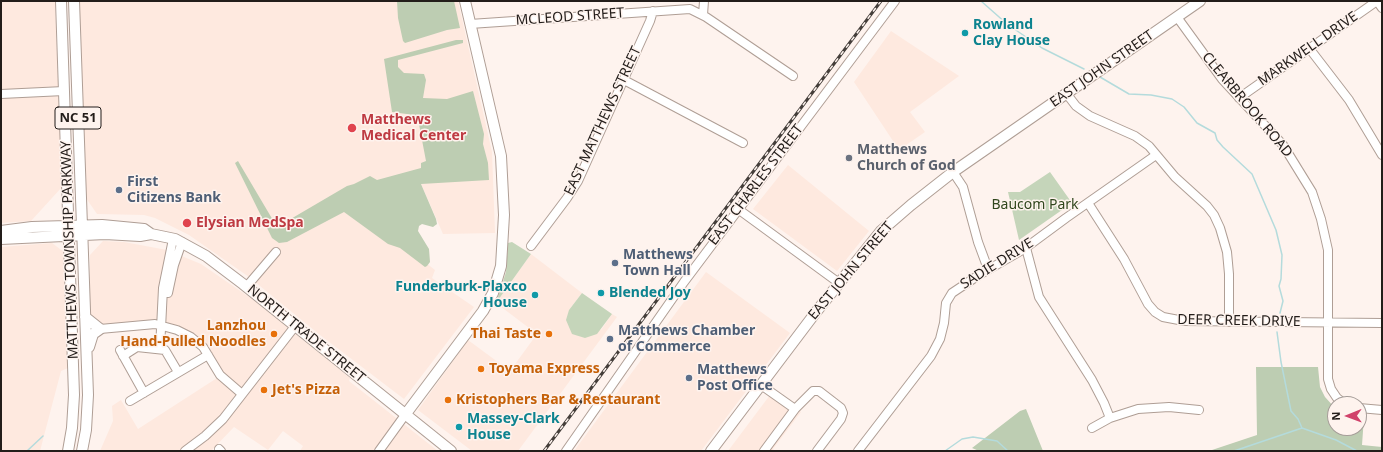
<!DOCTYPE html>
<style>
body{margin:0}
#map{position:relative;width:1383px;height:452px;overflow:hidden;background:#fef3ee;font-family:"Noto Sans",sans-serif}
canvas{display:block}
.frame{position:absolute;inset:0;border:2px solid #231d1a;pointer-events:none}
.north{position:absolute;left:1327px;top:396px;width:40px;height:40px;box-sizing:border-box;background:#fef3ee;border:1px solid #a69d99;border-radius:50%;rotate:269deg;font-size:11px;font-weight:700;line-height:16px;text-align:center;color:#231d1a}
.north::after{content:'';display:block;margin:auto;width:14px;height:18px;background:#d1426b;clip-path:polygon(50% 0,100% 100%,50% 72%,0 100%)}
</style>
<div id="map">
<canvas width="1383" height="452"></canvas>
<div class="frame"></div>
<div class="north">N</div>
</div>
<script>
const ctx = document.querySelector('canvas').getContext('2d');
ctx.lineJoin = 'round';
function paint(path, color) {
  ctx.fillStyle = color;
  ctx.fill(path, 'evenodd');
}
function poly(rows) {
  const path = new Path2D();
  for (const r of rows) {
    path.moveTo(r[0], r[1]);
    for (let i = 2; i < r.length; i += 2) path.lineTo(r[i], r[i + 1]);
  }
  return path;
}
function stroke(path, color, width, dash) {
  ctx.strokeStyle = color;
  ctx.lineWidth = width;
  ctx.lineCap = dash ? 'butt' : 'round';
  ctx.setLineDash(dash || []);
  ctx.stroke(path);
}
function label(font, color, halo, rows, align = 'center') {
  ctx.font = font + ' "Noto Sans",sans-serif';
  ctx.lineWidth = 3;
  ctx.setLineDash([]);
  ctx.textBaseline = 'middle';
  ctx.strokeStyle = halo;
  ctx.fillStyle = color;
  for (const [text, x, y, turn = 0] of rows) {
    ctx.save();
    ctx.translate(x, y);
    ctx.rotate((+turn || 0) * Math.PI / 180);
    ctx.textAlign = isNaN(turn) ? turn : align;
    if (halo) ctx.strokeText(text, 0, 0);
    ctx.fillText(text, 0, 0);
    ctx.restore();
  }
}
paint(poly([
 [1,1,55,1,62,187,31,221,1,223],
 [79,1,458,1,492,152,495,233,443,234,421,184,393,237,435,270,432,278,474,307,404,399,320,335,249,277,189,235,155,218,144,215,97,214,86,198],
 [891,31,959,76,910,112,925,132,899,150,854,82],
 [788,165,869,231,837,271,753,209],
 [103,241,124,242,167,250,201,264,252,299,350,378,349,381,438,451,300,451,303,446,283,431,268,450,234,427,211,451,100,451,113,421,112,406,121,400,138,429,217,378,209,361,200,350,191,341,180,335,154,328,105,331,104,324,97,324,90,317,90,255],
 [52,243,64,252,68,368,61,371,40,451,1,451,1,247],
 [531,254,582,293,569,310,601,330,612,314,617,317,518,451,472,451,418,410,468,340,510,371,537,334,496,303],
 [706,272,790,333,701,451,574,451],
 [773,391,801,412,773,449,775,451,728,451]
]), '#fee9df');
paint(poly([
 [1050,172,1072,203,1019,240,1008,192,1020,192],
 [512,242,531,254,496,303,506,272,508,243],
 [582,293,612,314,597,334,585,338,572,334,566,320,569,310]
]), '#c5d5ba');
paint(poly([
 [397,1,454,1,460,28,447,30,405,43,403,41,398,18],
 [456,40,463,40,463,43,398,60,398,67,404,73,424,74,426,80,423,98,447,99,473,91,484,134,483,144,488,163,489,180,421,184,436,219,437,224,433,227,422,224,419,226,418,231,429,249,430,262,427,266,425,267,400,248,388,244,344,212,287,242,279,243,272,238,235,163,238,161,277,227,347,186,354,184,370,176,377,180,421,168,421,163,426,161,418,119,414,115,392,112,384,59],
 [1256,367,1318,367,1320,387,1325,397,1335,408,1335,428,1359,428,1359,417,1364,417,1362,445,1382,447,1382,451,1209,451,1257,435],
 [1026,409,1043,451,979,451,972,448,1020,411]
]), '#bdcdb2');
stroke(poly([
 [981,1,1007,24,1042,48,1084,69],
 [1100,77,1129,94,1151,95,1172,99,1184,107,1197,123,1215,133,1217,140,1223,147,1252,174,1276,230,1282,255,1281,279,1279,286,1283,301,1280,313],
 [1277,332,1281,362,1291,411,1298,419,1302,428,1336,440,1357,451],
 [27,451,43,436],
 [945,451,962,439,973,437,997,441,1008,451],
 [1234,451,1302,428]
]), '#b4dbdc', 1.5);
const minor = poly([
 [703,15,704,1],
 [1177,17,1222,79,1283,145,1312,192,1321,219,1328,250,1328,379,1331,389,1337,398,1345,404],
 [470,24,690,9,706,17,793,76],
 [1309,48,1349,100,1382,155],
 [624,80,743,143],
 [1066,93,1076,106,1090,116,1135,136,1149,146,1175,177,1207,206,1214,215,1220,228,1227,252,1229,274,1229,322],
 [1,94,64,91],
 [1239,98,1377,1,1382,8],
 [953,172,963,187,978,242,988,269],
 [1088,203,1124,259,1148,304,1155,312,1163,317,1184,321,1382,323],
 [738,209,839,283],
 [531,246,567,198,578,181,650,21,653,11],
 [1026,248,1039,297,1092,380,1104,403,1110,418],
 [247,286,276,252],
 [168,293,174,265,182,242],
 [100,329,155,324,177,330,191,337,203,347,220,375,242,394],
 [160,349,163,288,173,239],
 [120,350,144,393],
 [123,356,137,347,165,350,178,372],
 [761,385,795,409],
 [130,401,208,355],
 [1359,408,1382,410],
 [1092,428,1110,418,1138,409,1169,407,1199,410],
 [219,449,221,451],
 [185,451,205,436,223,419,296,325],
 [379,451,405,415],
 [566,451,684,282,895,1],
 [764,451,795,409,813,391,819,391,841,408,843,413,841,419,817,451],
 [858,451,931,356,940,339,944,323,946,303,952,293,979,275,1024,249,1066,218,1156,155]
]);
const major = poly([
 [61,1,74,395,72,428,68,451],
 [74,1,88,395,86,430,82,451],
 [1,231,32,227,102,225,144,229,151,234],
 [1,239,105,234,140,236,151,234,175,239,206,256,243,284,451,451],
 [85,317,100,329,93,334,89,347],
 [405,415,483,311,493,293,501,266,504,215,501,156,465,1],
 [711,451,816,312,881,231,911,205,953,172,1200,1]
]);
stroke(minor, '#af9e95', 10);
stroke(major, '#af9e95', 12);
stroke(minor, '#fff', 8);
stroke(major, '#fff', 10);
const rail = poly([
 [544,451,881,1]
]);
stroke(rail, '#443e3a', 3);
stroke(rail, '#fef3ee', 1.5, [4.5]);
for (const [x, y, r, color] of [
 [965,33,4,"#0f9aa8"],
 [352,128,5,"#e0444e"],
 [849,158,4,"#6b7280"],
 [119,190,4,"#5c6f8a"],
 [187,223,5,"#e0444e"],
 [615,263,4,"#5c6f8a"],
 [601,293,4,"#0f9aa8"],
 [535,295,4,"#0f9aa8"],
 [274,334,4,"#e8710a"],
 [549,334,4,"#e8710a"],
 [610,339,4,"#5c6f8a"],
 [481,369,4,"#e8710a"],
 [689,378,4,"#5c6f8a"],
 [264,390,4,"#e8710a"],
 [448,400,4,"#e8710a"],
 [459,427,4,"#0f9aa8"]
]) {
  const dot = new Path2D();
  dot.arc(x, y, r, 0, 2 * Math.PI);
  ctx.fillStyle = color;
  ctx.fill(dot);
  stroke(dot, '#fef3ee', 1.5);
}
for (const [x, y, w] of [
 [78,118,46]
]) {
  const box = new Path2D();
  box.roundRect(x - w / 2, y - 11, w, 22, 3);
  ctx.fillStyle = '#fef3ee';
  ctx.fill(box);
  stroke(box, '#231d1a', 1);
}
label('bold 13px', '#231d1a', null, [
 ["NC 51",78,118]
]);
label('14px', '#231d1a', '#fef3ee', [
 ["MCLEOD STREET",570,17,-4],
 ["MARKWELL DRIVE",1308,49,-35],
 ["EAST JOHN STREET",1102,69,-35],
 ["CLEARBROOK ROAD",1247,105,50],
 ["EAST MATTHEWS STREET",603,121,-65],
 ["EAST CHARLES STREET",756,185,-53],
 ["MATTHEWS TOWNSHIP PARKWAY",70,250,-92],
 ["SADIE DRIVE",997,264,-32],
 ["EAST JOHN STREET",851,271,-50],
 ["DEER CREEK DRIVE",1239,321,1],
 ["NORTH TRADE STREET",306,334,39]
]);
label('bold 14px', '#0d838f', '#fef3ee', [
 ["Rowland",973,25],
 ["Clay House",973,41],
 ["Funderburk-Plaxco",527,287,"right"],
 ["House",527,303,"right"],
 ["Blended Joy",609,293],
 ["Massey-Clark",467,419],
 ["House",467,435]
], 'left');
label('bold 14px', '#be3a42', '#fef3ee', [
 ["Matthews",361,120],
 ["Medical Center",361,136],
 ["Elysian MedSpa",196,223]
], 'left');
label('bold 14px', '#5b616d', '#fef3ee', [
 ["Matthews",857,150],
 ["Church of God",857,166]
], 'left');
label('bold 14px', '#4e5e75', '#fef3ee', [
 ["First",127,182],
 ["Citizens Bank",127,198],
 ["Matthews",623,255],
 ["Town Hall",623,271],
 ["Matthews Chamber",618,331],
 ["of Commerce",618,347],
 ["Matthews",697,370],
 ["Post Office",697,386]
], 'left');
label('14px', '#30461d', '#fef3ee', [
 ["Baucom Park",1035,205]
]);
label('bold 14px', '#c56008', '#fef3ee', [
 ["Lanzhou",266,326,"right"],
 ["Hand-Pulled Noodles",266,342,"right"],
 ["Thai Taste",541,334,"right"],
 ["Toyama Express",489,369],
 ["Jet's Pizza",272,390],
 ["Kristophers Bar & Restaurant",456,400]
], 'left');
</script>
